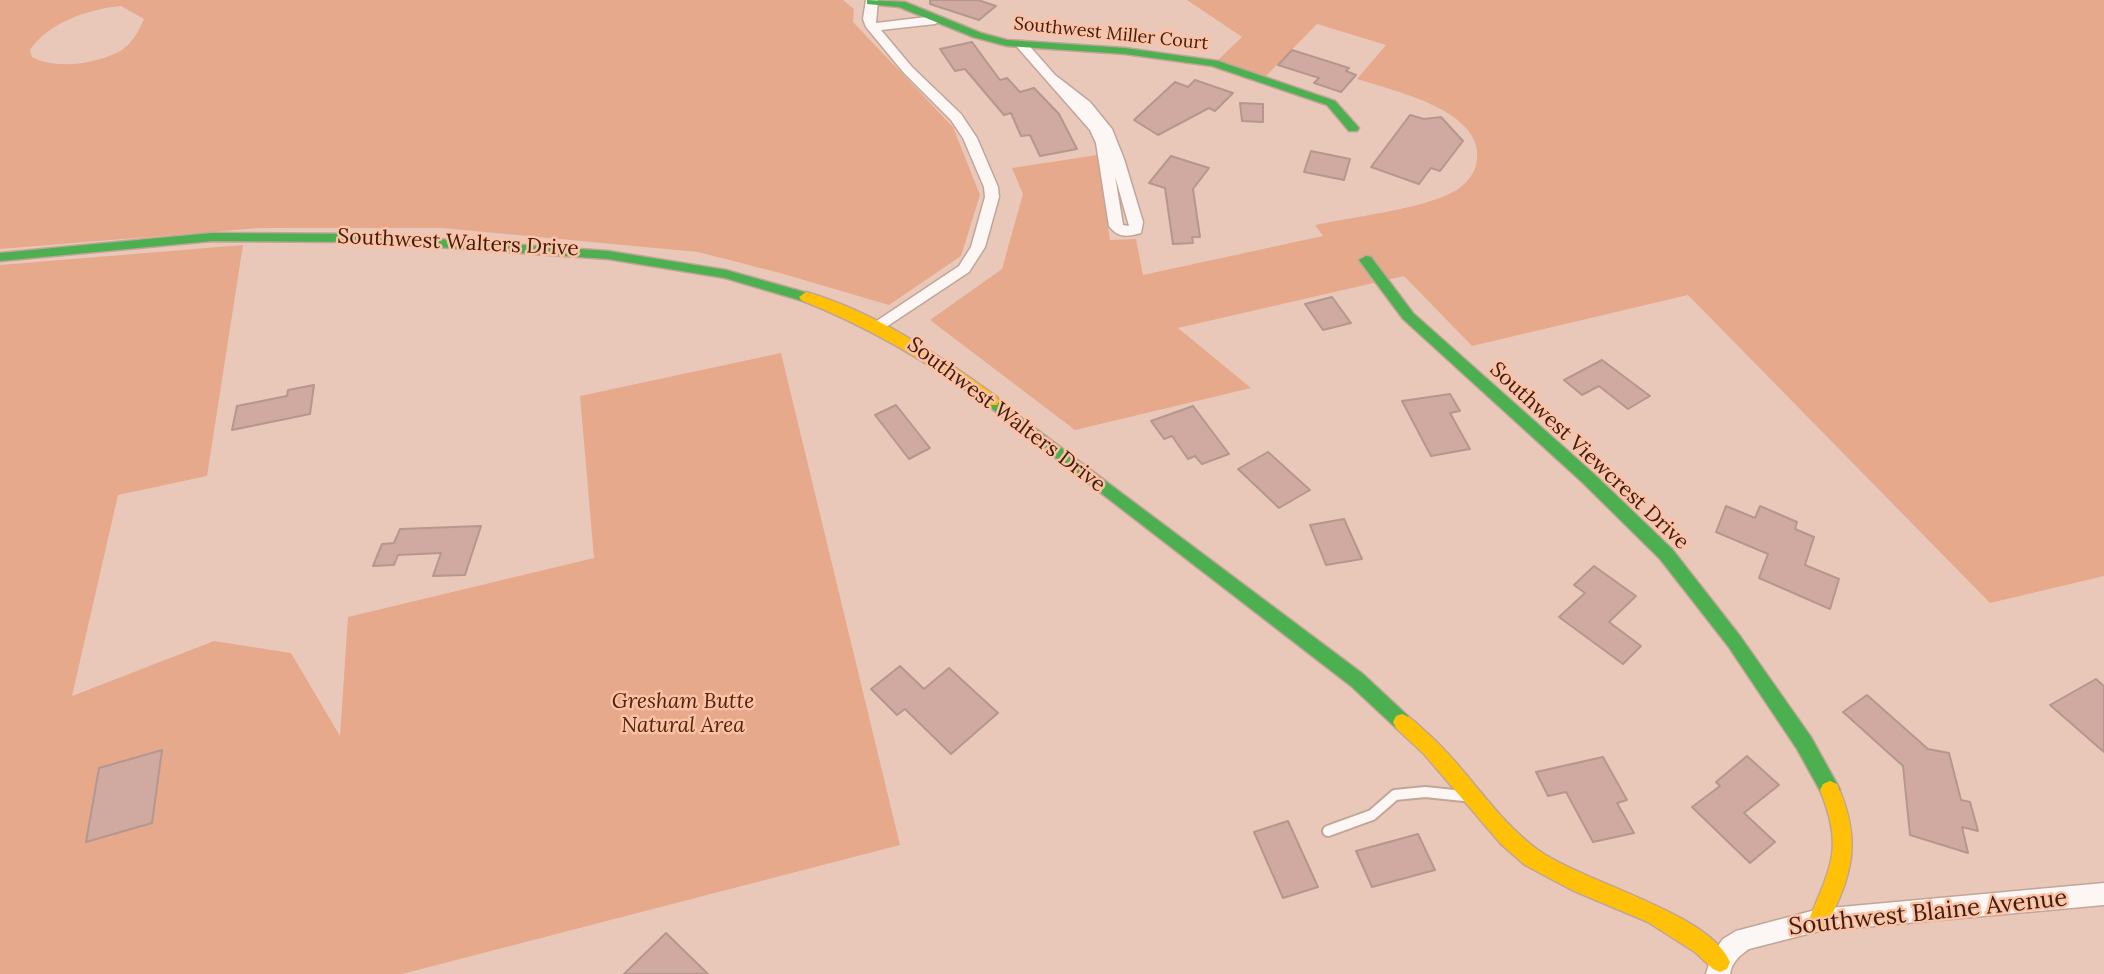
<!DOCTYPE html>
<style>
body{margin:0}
canvas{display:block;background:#e9c8b9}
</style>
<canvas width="2104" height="974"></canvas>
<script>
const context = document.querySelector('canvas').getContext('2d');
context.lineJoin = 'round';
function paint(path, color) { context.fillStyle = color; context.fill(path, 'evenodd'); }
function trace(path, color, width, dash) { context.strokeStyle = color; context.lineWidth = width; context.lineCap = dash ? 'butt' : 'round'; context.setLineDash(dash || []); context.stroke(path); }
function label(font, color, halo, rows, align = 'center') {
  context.font = font + ' Lora,serif'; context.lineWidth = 5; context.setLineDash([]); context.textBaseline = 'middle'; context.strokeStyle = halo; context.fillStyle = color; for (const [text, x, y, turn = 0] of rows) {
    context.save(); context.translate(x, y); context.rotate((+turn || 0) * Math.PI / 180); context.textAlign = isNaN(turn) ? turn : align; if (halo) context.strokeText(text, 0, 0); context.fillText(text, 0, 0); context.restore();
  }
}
const green = new Path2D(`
 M 0,0 L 843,0 L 854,9 L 853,22 L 953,127 L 980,195 L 961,256 L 889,305 L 780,273 L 698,252 L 442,228 L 260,228 L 0,249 ZM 121,6 L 144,19 C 139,31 133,42 122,50 C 98,64 56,70 32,57 L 30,50 C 49,22 89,9 121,6 Z
 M 1187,0 L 2104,0 L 2104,576 L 1990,603 L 1688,295 L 1472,346 L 1404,276 L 1178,328 L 1251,388 L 1075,430 L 930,320 L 1002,269 L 1023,194 L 1012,168 L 1097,155 L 1110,240 L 1136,239 L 1143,275 L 1323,236 L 1315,225 C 1353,217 1413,210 1447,195 C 1461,189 1475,177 1477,160 C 1484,110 1391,90 1357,79 L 1386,45 L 1317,24 L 1266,76 L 1218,60 L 1242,37 Z
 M 243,245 L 207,476 L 118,495 L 72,696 L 214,641 L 291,653 L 340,736 L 348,617 L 594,558 L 580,396 L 781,353 L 900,845 L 402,974 L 0,974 L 0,265 Z`);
const building = new Path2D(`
 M 930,0 L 978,0 L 996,6 L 979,20 L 930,4 Z
 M 972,42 L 1000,80 L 1007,78 L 1020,92 L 1034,88 L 1059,114 L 1077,149 L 1040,156 L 1030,135 L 1021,136 L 1011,113 L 1004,115 L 965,69 L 955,71 L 940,49 Z
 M 1292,50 L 1349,68 L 1346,71 L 1356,75 L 1341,92 L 1314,83 L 1319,78 L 1278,65 Z
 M 1195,80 L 1233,93 L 1215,111 L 1209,108 L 1158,135 L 1134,120 L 1175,82 L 1188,87 Z
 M 1240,103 L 1263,104 L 1263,122 L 1242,121 Z
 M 1410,115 L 1424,119 L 1441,117 L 1463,141 L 1440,171 L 1431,168 L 1419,184 L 1371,167 Z
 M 1311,151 L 1350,159 L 1344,180 L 1304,172 Z
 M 1171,156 L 1209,168 L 1193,189 L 1200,237 L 1192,237 L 1193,243 L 1173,244 L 1165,188 L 1149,183 Z
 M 1332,297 L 1351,323 L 1323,330 L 1305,304 Z
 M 1602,360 L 1650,396 L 1628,409 L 1599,386 L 1582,395 L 1564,380 Z
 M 314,385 L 310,414 L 232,430 L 237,406 L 287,396 L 288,390 Z
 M 1450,394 L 1460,411 L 1450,413 L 1470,449 L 1431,456 L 1402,401 Z
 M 896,405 L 930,448 L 909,459 L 875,415 Z
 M 1193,406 L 1229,454 L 1202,464 L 1195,456 L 1188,459 L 1172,436 L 1164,439 L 1151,421 Z
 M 1268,452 L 1310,490 L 1279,508 L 1238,469 Z
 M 1726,506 L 1755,518 L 1760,506 L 1797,522 L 1795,529 L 1814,537 L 1805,565 L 1839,579 L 1830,609 L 1759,578 L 1768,554 L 1716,532 Z
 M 1344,519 L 1362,559 L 1326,565 L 1310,525 Z
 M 481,526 L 465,575 L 433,576 L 441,553 L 398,555 L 394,565 L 373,566 L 382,544 L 394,543 L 400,529 Z
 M 1594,566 L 1636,596 L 1609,622 L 1641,646 L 1623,664 L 1559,617 L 1585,593 L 1574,585 Z
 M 900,666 L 924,689 L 949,668 L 998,713 L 951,754 L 905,709 L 897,715 L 871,689 Z
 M 2096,679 L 2104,686 L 2104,752 L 2050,705 Z
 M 1867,695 L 1928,749 L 1949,753 L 1961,800 L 1970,802 L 1978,831 L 1962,827 L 1968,853 L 1910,835 L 1903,766 L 1843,712 Z
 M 162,750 L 152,823 L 86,842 L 99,768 Z
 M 1747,756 L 1779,785 L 1744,813 L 1775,842 L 1750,863 L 1692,807 L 1720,786 L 1716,782 Z
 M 1603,757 L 1627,800 L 1617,803 L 1634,833 L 1593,842 L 1566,792 L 1548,796 L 1536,772 Z
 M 1288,821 L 1318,887 L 1283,898 L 1254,832 Z
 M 1418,834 L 1435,870 L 1372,887 L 1356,851 Z
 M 666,933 L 708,974 L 624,974 Z`);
const lane = new Path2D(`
 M 1328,831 L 1372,815 L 1395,795 L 1425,792 L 1464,796`);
const street = new Path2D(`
 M 866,0 L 878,0 L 876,23 L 935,16 L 941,20 L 935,24 L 881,30 L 912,67 L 961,114 L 977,138 L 998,187 L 999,197 L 985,247 L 969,272 L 880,331 L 875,330 L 872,326 L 875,322 L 959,266 L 971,247 L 985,197 L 984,187 L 963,138 L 951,120 L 904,73 L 866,27 L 863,19 Z
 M 1022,41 L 1026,42 L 1055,75 L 1090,102 L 1112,129 L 1124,159 L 1143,222 L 1141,233 C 1127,237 1118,238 1109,226 L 1096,143 L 1090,130 L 1018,48 L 1016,45 ZM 1115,176 L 1129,226 L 1123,225 Z
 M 2104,883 L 2104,905 L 1819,931 L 1749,949 C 1739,956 1732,962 1730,974 L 1706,974 L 1712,954 L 1723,939 L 1736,931 L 1819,909 Z`);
const fast = new Path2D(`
 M 867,0 L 905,2 L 981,33 L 1007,40 L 1125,48 L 1218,61 L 1335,101 L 1359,128 L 1357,131 L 1349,131 L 1327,105 L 1212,66 L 1125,54 L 1007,46 L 973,37 L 899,7 L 867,4 Z
 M 212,233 L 364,234 L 608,251 L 726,270 L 811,294 L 813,297 L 806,302 L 725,278 L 608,259 L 364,242 L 212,241 L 0,261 L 0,253 Z
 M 1366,256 L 1371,257 L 1413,313 L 1594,474 L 1672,549 L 1740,636 L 1811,737 L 1837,784 L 1840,790 L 1837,796 L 1830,799 L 1823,796 L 1797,749 L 1728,646 L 1660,559 L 1582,482 L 1403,319 L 1359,260 Z
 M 992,396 L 1363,674 L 1408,716 L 1411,722 L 1408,728 L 1402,730 L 1396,728 L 1351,686 L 987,405 L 985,401 L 987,397 Z`);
const slow = new Path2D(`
 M 806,292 C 875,312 939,355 997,397 L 999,401 L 997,405 L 987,405 C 929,362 869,327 801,300 L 799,297 Z
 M 1402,714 C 1412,717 1419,726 1427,733 C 1467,768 1494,818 1538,850 C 1582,882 1710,913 1730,962 L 1727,969 L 1720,972 L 1713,969 L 1695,952 L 1648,922 L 1572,890 L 1525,865 L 1501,844 L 1424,754 L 1396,728 L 1393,722 L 1396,716 Z
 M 1830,781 L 1837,784 C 1862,841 1853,873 1826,927 L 1819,930 L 1812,927 L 1809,920 C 1831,866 1844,848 1820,790 L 1823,784 Z`);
const farStreetnames = [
 ["Southwest Miller Court",1111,34,6]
];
const streetNames = [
 ["Southwest Walters Drive",458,243,3],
 ["Southwest Walters Drive",1006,415,37],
 ["Southwest Viewcrest Drive",1589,456,43]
];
const parkNames = [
 ["Gresham Butte",683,702],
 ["Natural Area",683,726]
];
const nearStreetnames = [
 ["Southwest Blaine Avenue",1928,913,-6]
];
paint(green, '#e7a98c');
paint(building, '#d0a9a1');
trace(building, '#b4978f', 2);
trace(lane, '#c1a598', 14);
trace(street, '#c1a598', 3);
trace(fast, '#c1a598', 3);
trace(slow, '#c1a598', 3);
trace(lane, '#fcf7f4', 10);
paint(street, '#fcf7f4');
paint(fast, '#4caf50');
paint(slow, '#ffc107');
label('18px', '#3a1e10', '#fdc1a5', farStreetnames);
label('21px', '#3a1e10', '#fdc1a5', streetNames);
label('italic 21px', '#4f240e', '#fdc1a5', parkNames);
label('24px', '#3a1e10', '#fdc1a5', nearStreetnames);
</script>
